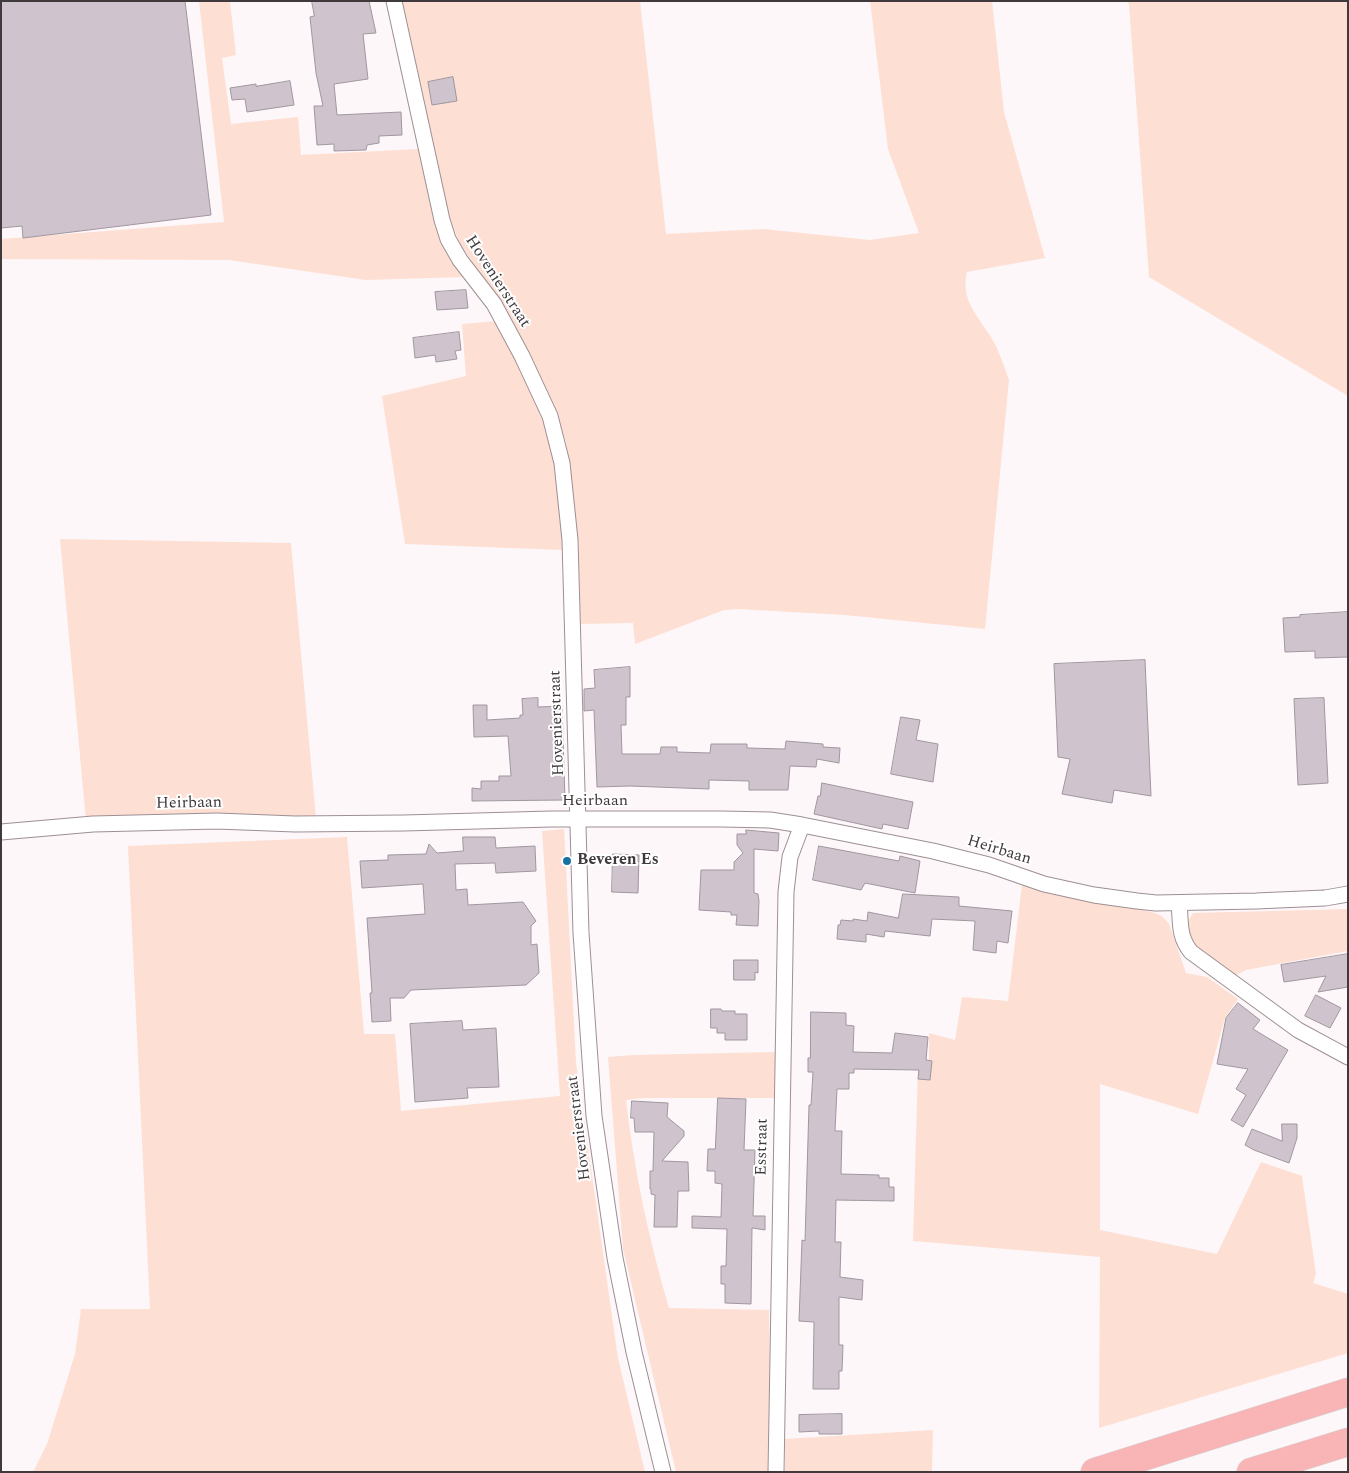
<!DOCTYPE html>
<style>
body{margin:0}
#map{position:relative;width:1349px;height:1473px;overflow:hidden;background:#fdf7f9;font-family:Spectral,serif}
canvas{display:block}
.frame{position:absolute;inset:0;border:2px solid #403a3c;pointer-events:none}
</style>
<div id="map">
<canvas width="1349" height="1473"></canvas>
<div class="frame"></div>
</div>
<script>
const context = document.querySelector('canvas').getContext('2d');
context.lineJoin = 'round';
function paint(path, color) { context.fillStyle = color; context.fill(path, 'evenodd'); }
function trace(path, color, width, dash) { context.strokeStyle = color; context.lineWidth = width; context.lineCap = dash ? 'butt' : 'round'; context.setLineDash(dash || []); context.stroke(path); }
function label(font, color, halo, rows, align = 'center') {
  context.font = font + ' Spectral,serif'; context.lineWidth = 4; context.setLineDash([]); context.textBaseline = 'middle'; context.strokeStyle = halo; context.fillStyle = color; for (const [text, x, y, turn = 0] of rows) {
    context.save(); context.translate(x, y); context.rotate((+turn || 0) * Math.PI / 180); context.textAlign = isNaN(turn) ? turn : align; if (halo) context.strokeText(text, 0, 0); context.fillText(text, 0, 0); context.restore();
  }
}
const green = new Path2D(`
 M 199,1 L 230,1 L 236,55 L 222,58 L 231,124 L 298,117 L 301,155 L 418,149 L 437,225 L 464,277 L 366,280 L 229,260 L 1,259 L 1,239 L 224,222 Z
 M 401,1 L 640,1 L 666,234 L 763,229 L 870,240 L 919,233 L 888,149 L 870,1 L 992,1 L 1004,112 L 1045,258 L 967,272 C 959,304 984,321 996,346 C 1001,357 1005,369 1009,380 L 985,629 L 845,615 L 738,609 L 724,610 L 635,644 L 633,623 L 580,624 L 572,487 L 566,442 L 548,395 L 506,309 L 461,246 L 449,218 Z
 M 1127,1 L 1348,1 L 1348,396 L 1149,277 L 1129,4 Z
 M 497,321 C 512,353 530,385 543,418 C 558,458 559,508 563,550 L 405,544 L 382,396 L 466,376 L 462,324 Z
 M 60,539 L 291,543 L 316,818 L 86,821 Z
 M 564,829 L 576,1063 L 618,1358 L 645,1472 L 33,1472 L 47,1444 L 75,1354 L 81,1309 L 150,1309 L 128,846 L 347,837 L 364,1034 L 395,1034 L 401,1111 L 560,1096 L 542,831 Z
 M 1022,885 L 1152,912 L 1162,916 L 1169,924 L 1186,973 L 1207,977 L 1238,999 L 1225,1018 L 1198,1114 L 1100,1084 L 1100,1230 L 1217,1254 L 1261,1162 L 1302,1176 L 1316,1274 L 1313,1283 L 1348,1294 L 1348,1353 L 1099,1428 L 1100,1257 L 913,1241 L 918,1066 L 929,1065 L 929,1033 L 955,1040 L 962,997 L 1008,1001 Z
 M 1348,909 L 1348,951 L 1246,970 L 1233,977 L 1197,950 L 1188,931 L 1187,923 L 1193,913 Z
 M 777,1052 L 776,1098 L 644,1098 L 626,1100 C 634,1170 649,1240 669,1308 L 769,1310 L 771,1472 L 676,1472 L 623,1249 L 608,1057 L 633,1055 Z
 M 933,1430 L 932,1472 L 785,1472 L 785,1439 Z`);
const building = new Path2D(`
 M 1,1 L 185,1 L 211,215 L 23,238 L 22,226 L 1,228 Z
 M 312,1 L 369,1 L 376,33 L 363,34 L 368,79 L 334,84 L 337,115 L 401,112 L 402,135 L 379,136 L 379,143 L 367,145 L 366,150 L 334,151 L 334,144 L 317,145 L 314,106 L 323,106 L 316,73 L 310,17 L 314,16 Z
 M 453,77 L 457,101 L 432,105 L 428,82 Z
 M 290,81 L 294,105 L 247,112 L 245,99 L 232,100 L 230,88 L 256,84 L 256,86 Z
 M 466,290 L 468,308 L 437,310 L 435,292 Z
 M 459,332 L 461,350 L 455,351 L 457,359 L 436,362 L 435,355 L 415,358 L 413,338 Z
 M 1348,612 L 1348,657 L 1315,658 L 1315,651 L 1285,652 L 1283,618 L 1300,617 L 1300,615 Z
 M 1145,660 L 1151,796 L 1114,790 L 1112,803 L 1062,794 L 1070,759 L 1058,757 L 1054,664 Z
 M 630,667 L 630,697 L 626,697 L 626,725 L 621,725 L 622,754 L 660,754 L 661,747 L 677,747 L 677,752 L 710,753 L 711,744 L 747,744 L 747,748 L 785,749 L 786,741 L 823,744 L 823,747 L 840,748 L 839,763 L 817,759 L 816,767 L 790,766 L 788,790 L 749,790 L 749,781 L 709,780 L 709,789 L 630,786 L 597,787 L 594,710 L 584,711 L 584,689 L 595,688 L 594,670 Z
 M 538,698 L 538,707 L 562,706 L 565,800 L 472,801 L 472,788 L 481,789 L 481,781 L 499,781 L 499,776 L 511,776 L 508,736 L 474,737 L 473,705 L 487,705 L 487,720 L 520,718 L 520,715 L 523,715 L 522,699 Z
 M 1324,698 L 1328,783 L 1298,785 L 1294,699 Z
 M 901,717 L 920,720 L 916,740 L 938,744 L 933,782 L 891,774 Z
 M 822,783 L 913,802 L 908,829 L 883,824 L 882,829 L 814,814 L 818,796 L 820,796 Z
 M 746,830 L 779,833 L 778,851 L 754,849 L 754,893 L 758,894 L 759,901 L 758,926 L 736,925 L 737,915 L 731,915 L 731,912 L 699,910 L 701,870 L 734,870 L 734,862 L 743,853 L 737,845 L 737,834 L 746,834 Z
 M 463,837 L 495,837 L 496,848 L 535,846 L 536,871 L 496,873 L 495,863 L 455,864 L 456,890 L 467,889 L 468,905 L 523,902 L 536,921 L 531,926 L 531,945 L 537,944 L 539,973 L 526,985 L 411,990 L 404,998 L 390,998 L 391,1021 L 372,1022 L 370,993 L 372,993 L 367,918 L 425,914 L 423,884 L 362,888 L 360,861 L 388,860 L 388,855 L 426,854 L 429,844 L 437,853 L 463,851 Z
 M 819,846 L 899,861 L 900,856 L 920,861 L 915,893 L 865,883 L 861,890 L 813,880 Z
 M 613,854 L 639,855 L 638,893 L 612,892 Z
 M 903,894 L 959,897 L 959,906 L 1012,911 L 1008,943 L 997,941 L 996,953 L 973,950 L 975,921 L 932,919 L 930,936 L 885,931 L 884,937 L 866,934 L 866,942 L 837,939 L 838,925 L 840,925 L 841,920 L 853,921 L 853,919 L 867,921 L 868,912 L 898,918 Z
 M 1348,954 L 1348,987 L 1318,992 L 1326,976 L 1284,982 L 1281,965 Z
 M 734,960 L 758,960 L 758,973 L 755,972 L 755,980 L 734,980 Z
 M 1316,995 L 1341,1008 L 1330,1028 L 1305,1016 Z
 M 1238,1003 L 1260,1020 L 1253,1029 L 1288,1050 L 1243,1127 L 1231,1120 L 1246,1095 L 1236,1089 L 1248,1069 L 1217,1064 L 1226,1018 Z
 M 711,1009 L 721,1009 L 722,1011 L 735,1011 L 735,1014 L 747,1014 L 747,1040 L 725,1040 L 725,1033 L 717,1033 L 717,1028 L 711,1028 Z
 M 811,1012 L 846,1013 L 846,1025 L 854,1026 L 853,1052 L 892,1053 L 895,1033 L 928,1037 L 926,1060 L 932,1061 L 930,1080 L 918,1079 L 919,1070 L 854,1069 L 854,1073 L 849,1073 L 849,1089 L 837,1089 L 835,1131 L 842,1131 L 841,1174 L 879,1175 L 879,1178 L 889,1178 L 889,1187 L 894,1187 L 894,1201 L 836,1200 L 835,1242 L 841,1242 L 840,1277 L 863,1280 L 862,1300 L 839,1297 L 839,1345 L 843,1345 L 842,1371 L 839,1371 L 839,1389 L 813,1389 L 814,1322 L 799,1321 L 802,1240 L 805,1241 L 809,1105 L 811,1105 L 813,1072 L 808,1072 L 808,1058 L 810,1058 Z
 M 462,1021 L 463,1030 L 496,1028 L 499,1087 L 467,1088 L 468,1098 L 415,1102 L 410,1024 Z
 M 718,1098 L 746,1099 L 744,1150 L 755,1150 L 753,1216 L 765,1216 L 765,1230 L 752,1228 L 751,1304 L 725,1303 L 725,1284 L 721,1284 L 721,1266 L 726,1266 L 727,1229 L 692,1228 L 692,1216 L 721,1217 L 722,1184 L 715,1183 L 715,1171 L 707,1171 L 708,1149 L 715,1149 Z
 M 632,1101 L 668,1103 L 667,1117 L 684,1131 L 684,1136 L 662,1161 L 688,1162 L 689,1191 L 678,1191 L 677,1227 L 654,1227 L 655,1195 L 651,1194 L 651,1189 L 650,1189 L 650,1171 L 653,1171 L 654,1132 L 635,1132 L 634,1118 L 631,1118 Z
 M 1282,1124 L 1297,1124 L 1297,1138 L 1289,1163 L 1254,1150 L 1245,1145 L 1252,1129 L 1282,1141 Z
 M 842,1414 L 842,1434 L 819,1434 L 819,1431 L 799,1432 L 799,1415 Z`);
const minor = new Path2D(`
 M 394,1 L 442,220 L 448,239 L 460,260 L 494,304 L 522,356 L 550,416 L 562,463 L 570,540 L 581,933 L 594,1116 L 615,1258 L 634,1352 L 663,1472
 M 1,832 L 93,824 L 217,821 L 295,824 L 404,823 L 551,819 L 722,819 L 770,820 L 802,825 L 933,851 L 989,865 L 1044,884 L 1094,895 L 1137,901 L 1156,903 L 1256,901 L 1325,898 L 1348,894
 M 1179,903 C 1181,922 1178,936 1191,952 L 1298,1030 L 1348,1057
 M 776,1472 L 786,892 L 790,857 L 802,825`);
const motorway = new Path2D(`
 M 1095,1472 L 1348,1392
 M 1251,1472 L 1348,1442`);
const markers = [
 [567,861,5,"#1672a1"]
];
const streetNames = [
 ["Hovenierstraat",497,282,57],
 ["Hovenierstraat",558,723,-92],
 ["Heirbaan",595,802],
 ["Heirbaan",189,804,-1],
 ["Heirbaan",999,851,17],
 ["Hovenierstraat",580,1128,-97],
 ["Esstraat",763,1147,-89]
];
const poiNames = [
 ["Beveren Es",577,861]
];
paint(green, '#fedfd3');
paint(building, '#cfc4cd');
trace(building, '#a1969f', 1);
trace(minor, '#9d8f94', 17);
trace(motorway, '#d5d4d4', 29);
trace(minor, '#fff', 15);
trace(motorway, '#f9b4b5', 28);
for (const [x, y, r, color] of markers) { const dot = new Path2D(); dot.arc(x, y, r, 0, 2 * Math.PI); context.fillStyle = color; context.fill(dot); trace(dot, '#fff', 2); }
label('16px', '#403a3c', '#fff', streetNames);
label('bold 16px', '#403a3c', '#fff', poiNames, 'left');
</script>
